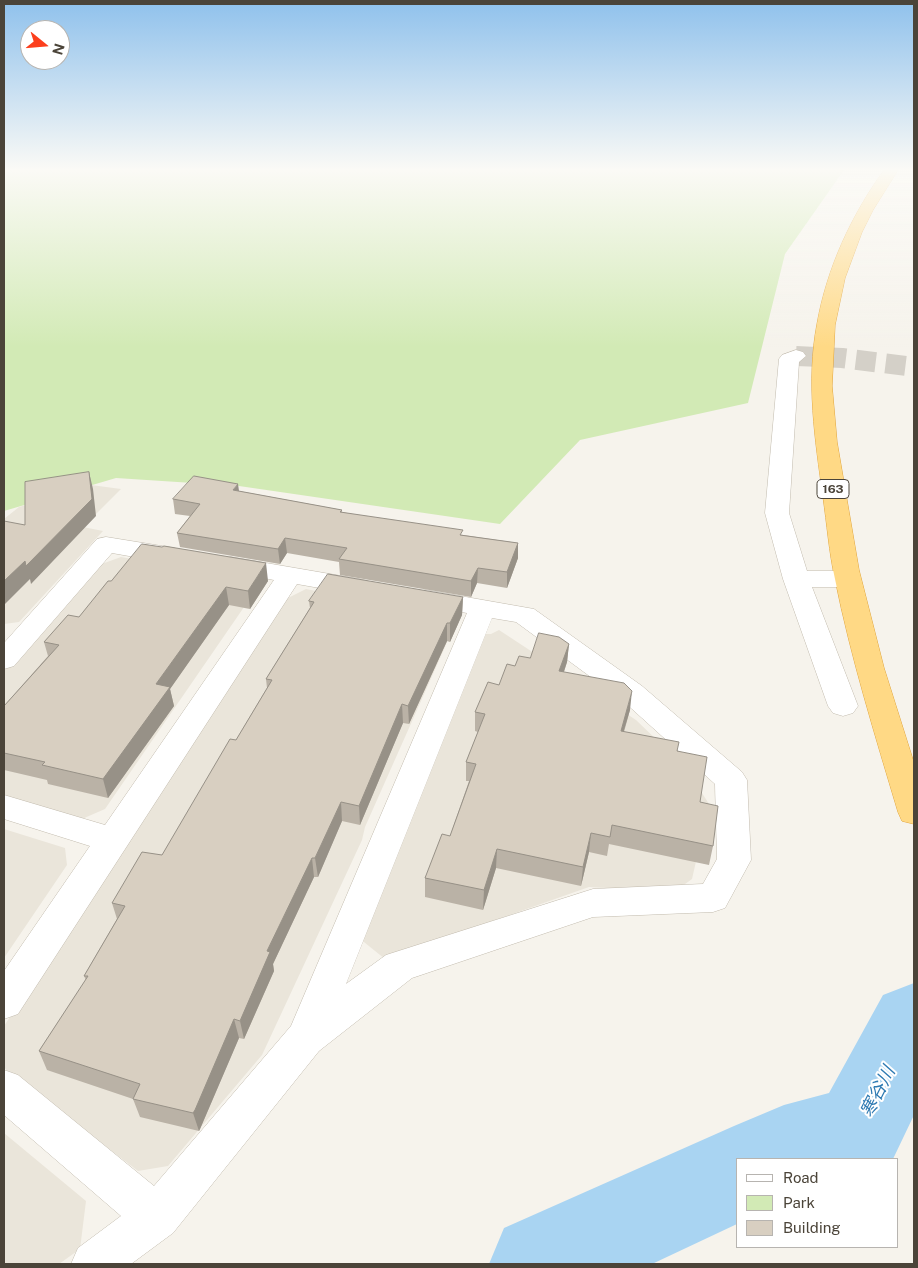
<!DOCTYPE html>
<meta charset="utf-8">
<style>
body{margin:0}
#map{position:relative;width:918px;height:1268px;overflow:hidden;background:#f6f3ec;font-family:"Public Sans",sans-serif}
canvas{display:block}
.frame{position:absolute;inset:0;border:5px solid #4b4439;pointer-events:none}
.legend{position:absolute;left:736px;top:1158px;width:162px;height:90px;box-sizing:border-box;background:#fff;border:1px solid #b7b4b0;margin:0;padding:6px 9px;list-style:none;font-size:15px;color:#4b4439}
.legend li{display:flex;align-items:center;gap:10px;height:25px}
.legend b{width:25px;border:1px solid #b7b4b0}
.north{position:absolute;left:20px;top:20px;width:50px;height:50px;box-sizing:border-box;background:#fff;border:1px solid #b7b4b0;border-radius:50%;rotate:107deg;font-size:14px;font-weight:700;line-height:20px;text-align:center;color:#4b4439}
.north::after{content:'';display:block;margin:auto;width:18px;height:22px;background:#fc3f1d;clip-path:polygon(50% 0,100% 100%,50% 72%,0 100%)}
</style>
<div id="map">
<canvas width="918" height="1268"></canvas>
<div class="frame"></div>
<ul class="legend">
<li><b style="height:6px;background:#fff"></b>Road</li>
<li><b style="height:14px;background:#d2eab5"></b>Park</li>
<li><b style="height:14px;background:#d8cfc1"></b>Building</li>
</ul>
<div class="north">N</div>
</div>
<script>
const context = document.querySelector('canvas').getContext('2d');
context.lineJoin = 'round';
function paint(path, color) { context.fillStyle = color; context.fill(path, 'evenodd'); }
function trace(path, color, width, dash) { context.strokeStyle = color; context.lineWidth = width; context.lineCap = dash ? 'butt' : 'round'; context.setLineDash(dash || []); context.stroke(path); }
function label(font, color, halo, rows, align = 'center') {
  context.font = font + ' "Public Sans","Noto Sans JP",sans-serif'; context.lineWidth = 4; context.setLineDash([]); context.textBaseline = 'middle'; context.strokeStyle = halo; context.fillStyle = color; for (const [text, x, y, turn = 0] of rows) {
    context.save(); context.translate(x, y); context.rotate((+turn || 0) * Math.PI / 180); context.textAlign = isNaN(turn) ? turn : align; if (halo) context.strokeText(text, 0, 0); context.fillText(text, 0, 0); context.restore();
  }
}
const residential = new Path2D(`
 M 91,485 L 121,489 L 83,527 L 103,531 L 19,622 L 4,624 L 4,519 L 19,507 Z
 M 121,557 L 245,579 L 253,594 L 105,809 L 75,822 L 4,798 L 4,669 L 99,565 Z
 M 306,589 L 443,616 L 453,629 L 365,827 L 362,840 L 262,1055 L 168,1166 L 138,1171 L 8,1072 L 4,1067 L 4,1026 L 286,599 Z
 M 499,630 L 636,720 L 686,768 L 709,804 L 692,879 L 674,892 L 589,887 L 385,959 L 354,934 L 479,634 L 491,634 Z
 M 4,829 L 65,848 L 67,865 L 4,958 Z
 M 4,1133 L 86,1201 L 80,1249 L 59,1264 L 4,1264 Z`);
const green = new Path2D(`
 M 4,170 L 844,170 L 785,254 L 748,403 L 580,440 L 500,524 L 239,486 L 116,478 L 4,511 Z`);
const river = new Path2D(`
 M 914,983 L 914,1115 L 893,1159 L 737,1159 L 737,1224 L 652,1264 L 489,1264 L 504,1228 L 734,1126 L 784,1105 L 829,1093 L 883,995 Z`);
const minorTunnel = new Path2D(`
 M 796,356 L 842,358 L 914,367`);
const minor = new Path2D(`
 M 796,350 L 803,352 L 806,356 L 799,362 L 789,513 L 807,571 L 848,571 L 857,574 L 861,579 L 857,584 L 848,587 L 812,587 L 858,706 L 853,713 L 843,716 L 833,713 L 828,706 L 783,579 L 765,513 L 779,359 L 782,355 Z
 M 106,537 L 174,548 L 183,551 L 187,556 L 183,561 L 174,564 L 112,553 L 14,666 L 4,669 L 4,643 L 97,539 Z
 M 231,557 L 359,579 L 368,581 L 372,587 L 368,593 L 359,595 L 297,584 L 18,1014 L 4,1019 L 4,971 L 90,846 L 4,819 L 4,795 L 105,825 L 274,580 L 222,570 L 218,565 L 222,560 Z
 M 426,590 L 534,609 L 642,686 L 742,772 L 747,780 L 751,860 L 725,908 L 713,912 L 593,917 L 412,978 L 319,1051 L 173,1233 L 131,1264 L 71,1264 L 78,1248 L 121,1216 L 4,1115 L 4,1070 L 18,1075 L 154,1186 L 291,1026 L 467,613 L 417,604 L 413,598 L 417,592 ZM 492,618 L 516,622 L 622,700 L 715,784 L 717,859 L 703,884 L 593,889 L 386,955 L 346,984 Z`);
const trunk = new Path2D(`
 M 884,170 L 898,170 L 873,210 L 862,232 L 845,278 L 835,325 L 832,386 L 837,442 L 859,570 L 884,668 L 914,763 L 914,824 L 902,821 L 898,812 C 875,735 851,658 835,579 C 829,552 827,524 823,497 C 815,439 806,382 817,324 C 827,268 851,216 884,170 Z`);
const wall = new Path2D(`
 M 239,491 L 342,510 L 342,512 L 463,535 L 518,543 L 518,558 L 507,588 L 477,583 L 471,597 L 340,575 L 339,562 L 287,553 L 280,564 L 180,547 L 177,533 L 190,516 L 175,514 L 173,499 Z
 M 111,581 L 268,581 L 250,609 L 229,605 L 170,689 L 174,706 L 108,798 L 48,784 L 47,780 L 4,770 L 4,706 L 48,656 L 44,642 L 79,617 Z
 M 463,597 L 462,615 L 450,642 L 447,641 L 409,724 L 403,723 L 360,825 L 342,821 L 318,877 L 314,877 L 273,964 L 274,971 L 244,1039 L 239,1038 L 200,1129 L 199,1131 L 140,1117 L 133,1099 L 47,1070 L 39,1051 L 86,980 L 84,976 L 117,919 L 112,903 L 162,855 L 236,740 L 267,688 L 266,679 L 310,608 L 309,601 Z
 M 569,644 L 567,662 L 564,672 L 630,710 L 624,732 L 678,751 L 700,802 L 713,846 L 709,865 L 609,844 L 607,856 L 589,852 L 581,886 L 496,868 L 483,910 L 425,897 L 425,878 L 450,836 L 469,781 L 466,781 L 466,762 L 478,732 L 475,731 L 475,712 L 515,666 L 530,658 Z`);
const shadedWall = new Path2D(`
 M 89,472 L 93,489 L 96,516 L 31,584 L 30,579 L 4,605 L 4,581 Z
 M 238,484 L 240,498 L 233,490 Z
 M 285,538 L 287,553 L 280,564 L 278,549 Z
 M 518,543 L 518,558 L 507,588 L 507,572 Z
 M 266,563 L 268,581 L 250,609 L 248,591 Z
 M 478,568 L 477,583 L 471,597 L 471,581 Z
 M 226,587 L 229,605 L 170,689 L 174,706 L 108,798 L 103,779 L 156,684 Z
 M 463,597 L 462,615 L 450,642 L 450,623 Z
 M 447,623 L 447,641 L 409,724 L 408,706 Z
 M 569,644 L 567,662 L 558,689 L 559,671 Z
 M 632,691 L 630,710 L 618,750 L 621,731 Z
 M 402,704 L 403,723 L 360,825 L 359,806 Z
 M 341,802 L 342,821 L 318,877 L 315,858 Z
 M 591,833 L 589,852 L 581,886 L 583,867 Z
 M 497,849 L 496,868 L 483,910 L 484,890 Z
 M 312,858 L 314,877 L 273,964 L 274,971 L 244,1039 L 240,1021 L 267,951 Z
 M 234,1019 L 239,1038 L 200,1129 L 199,1131 L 193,1113 Z`);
const building = new Path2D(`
 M 89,472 L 92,499 L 26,566 L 25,561 L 4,581 L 4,521 L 25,525 L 25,482 Z
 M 194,476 L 238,484 L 233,490 L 342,510 L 340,512 L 463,530 L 460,535 L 518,543 L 507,572 L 478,568 L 471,581 L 339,559 L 347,548 L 285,538 L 278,549 L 177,533 L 200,504 L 173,499 Z
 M 142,544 L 162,547 L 164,546 L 266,563 L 248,591 L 226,587 L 156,684 L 170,687 L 103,779 L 42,765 L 45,762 L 4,753 L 4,706 L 59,645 L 44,642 L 68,615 L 79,617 L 108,581 L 111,581 Z
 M 328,574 L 463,597 L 450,623 L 447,623 L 408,706 L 402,704 L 359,806 L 341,802 L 315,858 L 312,858 L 267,951 L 270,952 L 240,1021 L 234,1019 L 195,1110 L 193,1113 L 133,1099 L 140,1084 L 39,1051 L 88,976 L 84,976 L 125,906 L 112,903 L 142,852 L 162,855 L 230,739 L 236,740 L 272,680 L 266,679 L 314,602 L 309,601 Z
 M 539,633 L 559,637 L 569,644 L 559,671 L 624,683 L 632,691 L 621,731 L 679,742 L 677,751 L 707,757 L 700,802 L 718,806 L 713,846 L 612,825 L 610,837 L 591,833 L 583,867 L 497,849 L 484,890 L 425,878 L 442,834 L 450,836 L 476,764 L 466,762 L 485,714 L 475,712 L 488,682 L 499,685 L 507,664 L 515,666 L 519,656 L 530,658 Z`);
const shields = [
 [833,489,32]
];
const shieldNames = [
 ["163",833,489]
];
const nearWaternames = [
 ["寒谷川",878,1092,-63]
];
paint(residential, '#eae5da');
paint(green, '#d2eab5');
paint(river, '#a9d4f2');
trace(minorTunnel, '#d4d0c8', 20, [20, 10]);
trace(minor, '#c2bbae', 1);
trace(trunk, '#e0a43c', 1);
paint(minor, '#fff');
paint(trunk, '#ffd985');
paint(wall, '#bab2a6');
paint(shadedWall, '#979187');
paint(building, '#d8cfc1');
trace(building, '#979187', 1);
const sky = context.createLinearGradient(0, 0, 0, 347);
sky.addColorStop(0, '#8fc1ec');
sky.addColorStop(0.49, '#fbfaf6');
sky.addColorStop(1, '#fbfaf600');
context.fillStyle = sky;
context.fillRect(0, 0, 918, 347);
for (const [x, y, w] of shields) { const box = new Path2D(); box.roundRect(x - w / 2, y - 9.5, w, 19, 4); context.fillStyle = '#fff'; context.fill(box); trace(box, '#4b4439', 1); }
label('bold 12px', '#4b4439', null, shieldNames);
label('italic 18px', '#2e7ab2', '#fff', nearWaternames);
</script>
